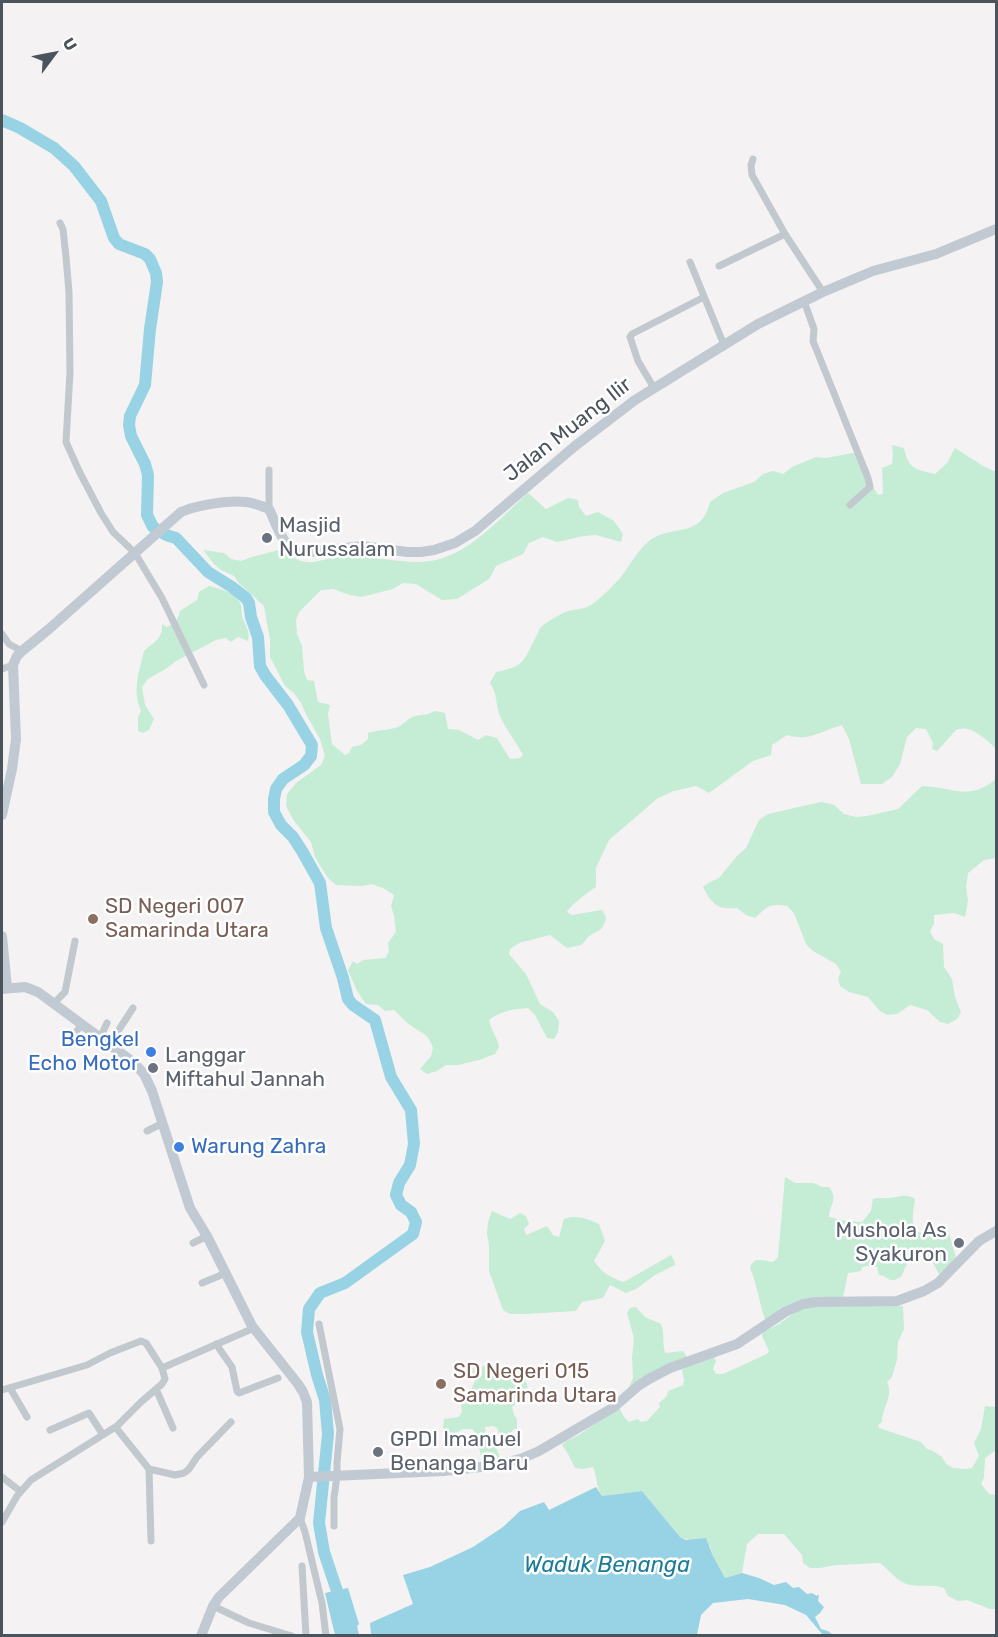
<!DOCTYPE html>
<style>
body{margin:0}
#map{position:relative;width:998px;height:1637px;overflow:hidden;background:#f4f2f2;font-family:Rubik,sans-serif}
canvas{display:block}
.frame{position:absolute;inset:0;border:3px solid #4b545d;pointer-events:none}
.north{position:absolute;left:24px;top:24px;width:60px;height:60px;-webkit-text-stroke:4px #fff;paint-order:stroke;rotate:58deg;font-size:16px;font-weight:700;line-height:24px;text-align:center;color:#4b545d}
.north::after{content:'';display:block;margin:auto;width:21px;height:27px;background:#4b545d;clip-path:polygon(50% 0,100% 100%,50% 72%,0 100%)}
</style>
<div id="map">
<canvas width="998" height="1637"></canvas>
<div class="frame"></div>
<div class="north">U</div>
</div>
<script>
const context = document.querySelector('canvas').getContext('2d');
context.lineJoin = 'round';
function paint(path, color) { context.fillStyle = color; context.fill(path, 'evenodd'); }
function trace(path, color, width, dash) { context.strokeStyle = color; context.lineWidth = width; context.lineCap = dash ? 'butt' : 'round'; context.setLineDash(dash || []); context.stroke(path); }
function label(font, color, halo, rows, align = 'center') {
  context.font = font + ' Rubik,sans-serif'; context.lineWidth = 5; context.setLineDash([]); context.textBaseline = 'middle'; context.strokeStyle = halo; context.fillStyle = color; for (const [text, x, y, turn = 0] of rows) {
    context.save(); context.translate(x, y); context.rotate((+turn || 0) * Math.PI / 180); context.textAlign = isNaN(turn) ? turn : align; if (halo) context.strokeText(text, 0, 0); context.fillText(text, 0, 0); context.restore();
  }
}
const green = new Path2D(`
 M 892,445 L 904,448 C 908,468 915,470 935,474 L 947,463 L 955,448 L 983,466 L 996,472 L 996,749 C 991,743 974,729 967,729 C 965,728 958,729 956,730 L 937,751 L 932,749 L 933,743 L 926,729 L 916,728 L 907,737 L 900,764 L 892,777 L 882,784 L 861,784 L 849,739 L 842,725 C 821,731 809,742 787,735 L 772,745 L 771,755 L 753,761 L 709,793 L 696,786 L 674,791 L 658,798 L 609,840 L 596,868 L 596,887 C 588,892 571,905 567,912 L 572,915 L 602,910 L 606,917 C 603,933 598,929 588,937 C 586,939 584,943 581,945 L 567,948 L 550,935 L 519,943 L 510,949 L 509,954 L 526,974 L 540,1004 L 553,1012 L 559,1021 L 558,1032 L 554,1039 L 547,1038 L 535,1015 L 528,1008 C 514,1009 500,1011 489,1020 C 491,1030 497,1037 499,1047 L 495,1054 L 479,1060 L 458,1065 L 446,1065 L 437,1071 L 427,1074 L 420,1069 L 431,1056 L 433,1048 C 428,1034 425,1035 413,1027 C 406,1023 400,1015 394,1010 L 385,1011 L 378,1005 L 366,1004 L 357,991 L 348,970 L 353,961 L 357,964 L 363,960 L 386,958 L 389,951 L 388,943 L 396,932 L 394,916 L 391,906 L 394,895 L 383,888 L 372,884 L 362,886 L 336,885 L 329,879 L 324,872 L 315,857 L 311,842 L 294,821 L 286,806 L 287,794 L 296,783 L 321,765 L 325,756 L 320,739 L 307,716 L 301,703 L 294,693 L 285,686 L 270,657 L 270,640 L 264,606 L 239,583 L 234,576 L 221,570 L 214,564 L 203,550 L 224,553 L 231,559 L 241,561 L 252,557 L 283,549 C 308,573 319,557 347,556 C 375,555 403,565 431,561 C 469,555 501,517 528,493 L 546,509 L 568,498 L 578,500 L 579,507 L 586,516 L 598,512 L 614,521 L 623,534 L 621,542 L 596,535 L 584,536 L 557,542 L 543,537 L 529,543 L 523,554 L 496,566 L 489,579 L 457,599 L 442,600 L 416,584 L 403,583 L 393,589 L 361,597 L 350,595 L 333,589 L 321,590 L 299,612 L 296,620 L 297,634 L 302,646 L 304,671 L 307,680 L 314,681 L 318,702 L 330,705 L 328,714 L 332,744 L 345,755 L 349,753 L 352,747 L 361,745 L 368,739 L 368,733 C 377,730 391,730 398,727 C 404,724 408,718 415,716 C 424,714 426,716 435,711 L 445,713 L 448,729 L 459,730 L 478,740 L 486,735 L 497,738 L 510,759 L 520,758 L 523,755 C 516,741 506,730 500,716 C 495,703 498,695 490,683 L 496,672 C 525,666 522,663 535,639 C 537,635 539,630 541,627 C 545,623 563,612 569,611 C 579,608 585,610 594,603 C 604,595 613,586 621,577 C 630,565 637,551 649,541 C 673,523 701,540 710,502 L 723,493 L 754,482 L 763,474 L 773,471 L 783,474 L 792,467 L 816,457 L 826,458 L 858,452 L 869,481 L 878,495 L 883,494 L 882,468 L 892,464 L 893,454 Z
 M 209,586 C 220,589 236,592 241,605 C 242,609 241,614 243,619 C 246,627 250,631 248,641 L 238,637 L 231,642 L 226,638 L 216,640 L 176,661 L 167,668 L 148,679 L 142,687 L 145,705 L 154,719 L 149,730 L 143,733 L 138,731 L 138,717 L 141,711 C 132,690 139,672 144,651 C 153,642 163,640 162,624 L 167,627 C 175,623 178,620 180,611 L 197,600 L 199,592 Z
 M 996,779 L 996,858 L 984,860 L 968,873 L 966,887 L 968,901 L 965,917 L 954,913 L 934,915 L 934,924 L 930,931 L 934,939 L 943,944 L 944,967 L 952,979 L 955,997 L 961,1012 L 957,1019 L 948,1024 L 940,1022 L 927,1010 L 910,1005 L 897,1014 L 887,1015 L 880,1011 L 868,997 L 849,992 L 840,986 L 838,978 L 841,972 L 836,964 L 813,951 L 806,944 L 794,913 L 787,906 C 770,903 767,906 755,918 L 746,915 L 737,908 C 717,910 712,904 703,887 L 710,882 L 719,878 L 737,856 L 746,848 L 759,820 L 768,814 L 821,802 L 834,805 L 844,814 L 856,817 L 867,816 L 898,809 L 922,786 C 954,787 968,802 996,779 Z
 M 785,1177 L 795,1183 L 814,1183 L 822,1187 L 829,1187 C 839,1200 829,1205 829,1217 L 846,1221 L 862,1222 L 871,1211 L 873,1199 C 879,1197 883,1199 889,1198 C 899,1197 906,1193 915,1199 C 914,1208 907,1234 925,1233 C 929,1233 934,1229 938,1227 L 942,1231 L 948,1230 L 956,1258 L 940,1276 L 930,1257 L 926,1254 C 912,1253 906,1263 902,1276 L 895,1280 L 890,1280 L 884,1276 L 879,1275 L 877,1267 L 866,1266 L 862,1267 L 861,1271 L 848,1273 L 843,1298 L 835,1299 L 769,1320 L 765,1319 C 759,1302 757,1284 750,1268 C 754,1256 763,1261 773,1262 L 778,1257 Z
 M 492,1211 L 510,1219 L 520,1213 L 526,1216 L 529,1224 L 524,1229 L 526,1235 L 547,1226 L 553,1235 L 559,1237 L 564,1219 C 576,1214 588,1219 599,1224 L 605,1241 L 594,1261 C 601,1272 611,1278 624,1282 L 671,1255 L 674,1260 L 675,1265 L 655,1275 L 636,1289 L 626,1293 L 610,1285 L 603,1298 L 582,1302 L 576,1311 L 524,1314 L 510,1314 L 503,1310 L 489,1271 L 489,1245 L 487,1234 L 488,1222 Z
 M 805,1305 L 903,1306 L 904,1329 L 898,1342 L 897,1360 L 892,1377 L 887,1382 C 894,1395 882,1408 882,1422 L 878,1425 L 879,1428 L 921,1442 L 927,1449 L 933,1451 L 942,1457 L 946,1464 L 953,1468 L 966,1469 L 972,1468 L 979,1456 L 974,1443 L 981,1429 L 985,1406 L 996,1407 L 996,1450 L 985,1458 L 984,1477 L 981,1484 L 989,1494 L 996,1495 L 996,1609 L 990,1609 L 967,1600 L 958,1601 L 948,1596 L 944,1588 C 931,1583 915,1589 902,1582 C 894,1577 887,1568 880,1563 L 836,1565 L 820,1568 L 810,1568 L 803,1563 L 802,1555 L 784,1534 L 758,1534 L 747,1544 L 742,1573 L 725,1578 L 713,1556 L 710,1546 L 680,1537 L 642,1491 L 602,1496 C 595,1485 598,1478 593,1467 L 583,1469 L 575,1468 L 567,1452 L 562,1445 L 566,1441 L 579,1435 L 619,1407 L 624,1417 L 629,1422 L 638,1419 L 641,1422 L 647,1421 L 660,1407 L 659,1403 L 667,1396 L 668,1391 L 683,1385 L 684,1380 L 682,1370 L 684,1368 L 714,1357 L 716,1361 L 713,1369 L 716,1374 L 723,1374 L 767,1354 L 769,1351 L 762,1336 L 763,1332 L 779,1324 Z
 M 636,1307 L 645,1317 L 661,1324 C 665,1335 662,1341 665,1353 L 683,1351 L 687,1357 L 629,1387 L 633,1378 L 632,1358 L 634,1338 L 627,1313 L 630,1308 Z
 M 485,1366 L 490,1371 L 520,1370 L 527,1384 L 529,1396 L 518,1396 L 514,1398 L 515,1405 L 512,1407 L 514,1415 L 517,1419 L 517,1429 L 514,1429 L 507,1437 C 500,1437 499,1435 497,1428 L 493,1426 L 485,1427 L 486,1439 L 489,1442 L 493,1441 L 495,1443 L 501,1462 L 483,1465 L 476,1433 L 472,1429 L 463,1429 L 457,1432 L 456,1438 L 446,1443 L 443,1426 L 444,1419 L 459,1417 L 462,1412 L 461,1405 L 466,1403 L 472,1403 L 470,1392 L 475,1381 L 470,1377 L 460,1378 L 458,1372 C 467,1367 475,1368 485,1366 Z`);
const water = new Path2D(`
 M 596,1487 L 602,1496 L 642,1491 L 680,1537 L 686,1540 L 706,1538 L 713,1556 L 725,1578 L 742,1573 L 759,1578 L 774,1585 L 786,1582 L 793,1588 L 799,1587 L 807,1594 L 812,1593 L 817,1596 L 819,1594 L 818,1601 L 824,1607 L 820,1613 L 815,1617 L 821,1629 L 828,1631 L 833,1635 L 823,1635 L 806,1615 L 785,1605 L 748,1599 L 713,1603 L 701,1615 L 697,1635 L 369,1635 L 371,1634 L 370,1623 L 413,1604 L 403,1575 L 430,1567 L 473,1547 L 503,1527 L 520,1511 L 544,1502 L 549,1510 Z
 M 348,1588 L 359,1624 L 357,1626 L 359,1635 L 335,1635 L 325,1593 Z`);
const river = new Path2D(`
 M 2,120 L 20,128 L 54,148 L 74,166 L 101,201 L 114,238 L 119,244 L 145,254 L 150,259 L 156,273 L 157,282 L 150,329 L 145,385 L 130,416 L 129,425 L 131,436 L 145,464 L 148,475 L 147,515 L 153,527 L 166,535 L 176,538 L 208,572 L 232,587 L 246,598 L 249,603 L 251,617 L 258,637 L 260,666 L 265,675 L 288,705 L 312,745 L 311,756 L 304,765 L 283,779 L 276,789 L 274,799 L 274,812 L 281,825 L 293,837 L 302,851 L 320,883 L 326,928 L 343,978 L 348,999 L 353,1005 L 375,1020 L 391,1077 L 411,1110 L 414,1144 L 410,1165 L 399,1183 L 396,1195 L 401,1205 L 411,1212 L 416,1222 L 413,1234 L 345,1283 L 320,1293 L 309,1309 L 307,1332 L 317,1375 L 325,1400 L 328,1434 L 319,1523 L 324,1552 L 337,1591`);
const street = new Path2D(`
 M 753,159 L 751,165 L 752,175 L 785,234 L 823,292
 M 60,223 L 63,229 L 66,257 L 69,292 L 70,372 L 66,442 L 80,473 L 101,513 L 113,532 L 135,553 L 162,598 L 204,685
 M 690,262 L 724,345
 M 719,266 L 785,234
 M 804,301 L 814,329 L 813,341 L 868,478 L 870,487 L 850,505
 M 654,388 L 638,361 L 630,337 L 632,334 L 704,297
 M 269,509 L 269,470
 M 2,634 L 9,644 L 22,651
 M 2,669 L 13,665
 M 54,1003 L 65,992 L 75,941
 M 100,1038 L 107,1023
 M 67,1045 L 82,1024
 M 109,1045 L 133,1008
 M 147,1131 L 163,1123
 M 193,1243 L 207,1236
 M 202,1283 L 226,1273
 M 319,1324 L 340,1429 L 337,1463 L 337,1476 L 334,1498 L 334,1526
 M 216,1344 L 232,1367 L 237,1391 L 239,1393 L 278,1378
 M 10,1388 L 27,1417
 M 156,1389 L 173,1428
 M 2,1390 L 87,1365 L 110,1353 L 141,1341 L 146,1343 L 162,1368
 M 231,1422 L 197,1457 L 189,1469 L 184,1473 L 175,1475 L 149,1469 L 117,1429 L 117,1426 L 141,1402 L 162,1384 L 165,1379 L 162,1368 L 254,1328
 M 50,1430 L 89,1413 L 103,1435
 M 149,1469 L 151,1541
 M 2,1477 L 20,1491
 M 300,1518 L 305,1532 L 322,1603 L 326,1636
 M 2,1522 L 17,1496 L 31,1480 L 117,1426
 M 302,1566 L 306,1636
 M 213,1606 L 249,1623 L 292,1636`);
const secondary = new Path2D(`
 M 2,815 L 12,769 L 16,739 L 13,665 L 17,656 L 22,651 L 49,629 L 181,512 C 197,505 229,500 246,502 C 254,503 262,506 269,509 C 277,525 282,547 301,553 L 362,546 L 407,552 L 421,552 L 434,550 L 455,543 L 475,531 L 575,446 L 635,400 L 758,324 L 823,292 L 873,271 L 936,254 L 996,229
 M 2,936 L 7,988
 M 2,989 L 25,987 L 38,992 L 133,1062 L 144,1074 L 152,1091 L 190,1208 L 207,1236 L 252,1326 L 298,1384 L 303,1392 L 307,1402 L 309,1477 L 300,1518 L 219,1597 L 213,1606 L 201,1636
 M 309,1477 L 444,1471 L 499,1465 L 523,1458 L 539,1451 L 614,1407 L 638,1386 L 649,1379 L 670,1368 L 737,1344 L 785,1312 L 803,1304 L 817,1302 L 897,1301 L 924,1291 L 938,1283 L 979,1241 L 996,1231`);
const markers = [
 [267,538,6,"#6b7280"],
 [93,919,6,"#8d6e63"],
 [151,1052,6,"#3f7fe0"],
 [153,1068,6,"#6b7280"],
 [179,1147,6,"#3f7fe0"],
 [959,1243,6,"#6b7280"],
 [441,1384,6,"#8d6e63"],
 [378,1452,6,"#6b7280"]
];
const streetNames = [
 ["Jalan Muang Ilir",568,430,-38]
];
const worshipNames = [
 ["Masjid",279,526],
 ["Nurussalam",279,550],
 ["Langgar",165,1056],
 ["Miftahul Jannah",165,1080],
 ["Mushola As",947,1231,"right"],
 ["Syakuron",947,1255,"right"],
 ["GPDI Imanuel",390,1440],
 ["Benanga Baru",390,1464]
];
const educationNames = [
 ["SD Negeri 007",105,907],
 ["Samarinda Utara",105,931],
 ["SD Negeri 015",453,1372],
 ["Samarinda Utara",453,1396]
];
const shopNames = [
 ["Bengkel",139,1040],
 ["Echo Motor",139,1064],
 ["Warung Zahra",191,1147,"left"]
];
const waterNames = [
 ["Waduk Benanga",607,1566]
];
paint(green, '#c5ecd5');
paint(water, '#97d3e4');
trace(river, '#97d3e4', 12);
trace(street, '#c1c8ce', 7);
trace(secondary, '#c1cad3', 10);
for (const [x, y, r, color] of markers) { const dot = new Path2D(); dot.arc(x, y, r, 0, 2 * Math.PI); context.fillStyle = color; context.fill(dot); trace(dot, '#fff', 2); }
label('21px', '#4b545d', '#fff', streetNames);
label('21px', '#5b616d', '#fff', worshipNames, 'left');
label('21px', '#785e54', '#fff', educationNames, 'left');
label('21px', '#366cbe', '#fff', shopNames, 'right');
label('italic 22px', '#1a7c99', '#fff', waterNames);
</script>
